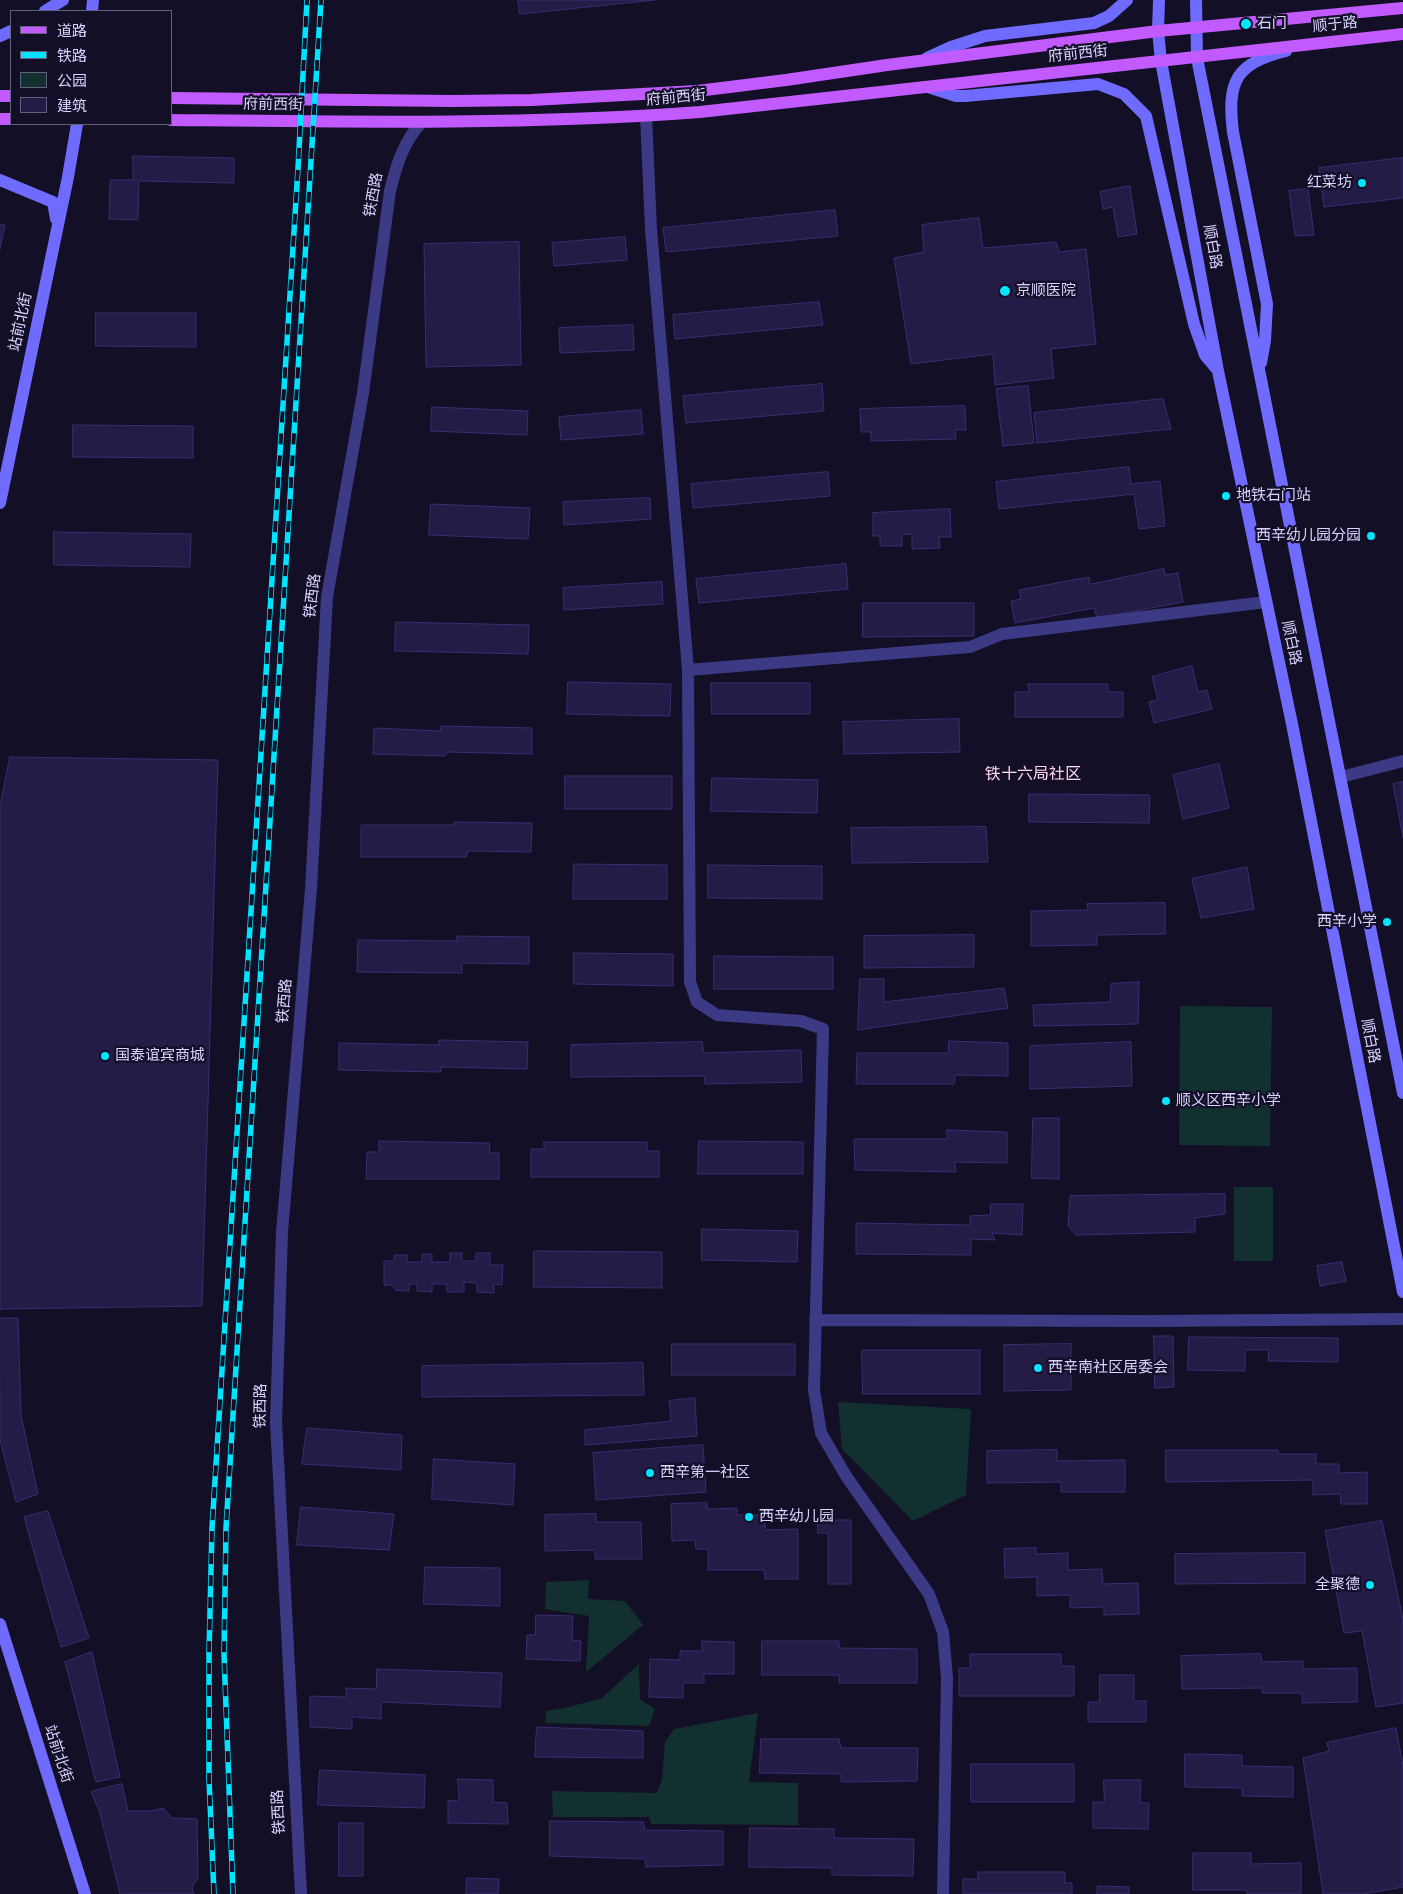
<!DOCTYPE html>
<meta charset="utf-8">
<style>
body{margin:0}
#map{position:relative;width:1403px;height:1894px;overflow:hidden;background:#130f26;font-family:"Space Grotesk","Noto Sans SC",sans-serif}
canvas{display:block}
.legend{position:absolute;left:10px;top:10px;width:162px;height:115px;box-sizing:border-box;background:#130f26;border:1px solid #625e7d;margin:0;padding:6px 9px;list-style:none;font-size:15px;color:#d9d4ff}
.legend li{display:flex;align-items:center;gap:10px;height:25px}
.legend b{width:25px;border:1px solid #625e7d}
</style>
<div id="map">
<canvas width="1403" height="1894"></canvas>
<ul class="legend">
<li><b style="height:6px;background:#c25bff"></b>道路</li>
<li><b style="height:6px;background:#00e5ff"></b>铁路</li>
<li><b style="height:14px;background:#12302f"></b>公园</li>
<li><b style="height:14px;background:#241b47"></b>建筑</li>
</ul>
</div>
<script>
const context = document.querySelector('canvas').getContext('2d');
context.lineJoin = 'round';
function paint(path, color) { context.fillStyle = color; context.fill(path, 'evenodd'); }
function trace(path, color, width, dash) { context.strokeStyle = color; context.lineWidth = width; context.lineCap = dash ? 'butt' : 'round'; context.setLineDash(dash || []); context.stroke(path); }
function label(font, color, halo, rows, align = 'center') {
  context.font = font + ' "Space Grotesk","Noto Sans SC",sans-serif'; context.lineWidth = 4.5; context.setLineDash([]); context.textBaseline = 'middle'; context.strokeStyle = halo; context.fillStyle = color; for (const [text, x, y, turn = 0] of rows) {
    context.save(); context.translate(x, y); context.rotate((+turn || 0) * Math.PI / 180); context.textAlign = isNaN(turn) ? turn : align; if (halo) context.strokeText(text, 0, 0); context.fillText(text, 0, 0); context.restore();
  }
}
const green = new Path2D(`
 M 1180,1006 L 1272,1007 L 1270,1146 L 1179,1145 Z
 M 1234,1187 L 1273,1187 L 1273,1261 L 1234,1261 Z
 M 838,1402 L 971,1409 L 966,1495 L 913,1521 L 842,1449 Z
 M 589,1580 L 588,1599 L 625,1601 L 643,1625 L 586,1672 L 589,1616 L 545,1609 L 546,1582 Z
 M 639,1664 L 640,1699 L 655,1709 L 649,1726 L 545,1723 L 546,1711 L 569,1707 L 602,1698 Z
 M 758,1713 L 749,1782 L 798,1783 L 798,1825 L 651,1824 L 649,1817 L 553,1817 L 552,1791 L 657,1793 L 662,1780 L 665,1742 L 674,1729 Z`);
const building = new Path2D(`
 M 518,0 L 655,0 L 520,14 Z
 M 133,156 L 234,158 L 234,183 L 139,181 L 138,220 L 109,219 L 110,180 L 133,180 Z
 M 1403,158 L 1403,198 L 1324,207 L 1319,168 Z
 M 1130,186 L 1137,234 L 1118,237 L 1113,207 L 1103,209 L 1100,192 Z
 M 1308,189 L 1314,235 L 1295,236 L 1289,191 Z
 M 835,210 L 838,236 L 666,252 L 663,228 Z
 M 979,218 L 983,248 L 1056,242 L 1059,252 L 1086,249 L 1096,344 L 1051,349 L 1054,378 L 995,385 L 993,354 L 911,364 L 894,258 L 924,252 L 922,225 Z
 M 0,224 L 5,225 L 0,249 Z
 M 625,237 L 627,260 L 554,266 L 552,243 Z
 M 519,242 L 521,365 L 426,367 L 424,244 Z
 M 819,302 L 823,325 L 675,339 L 673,315 Z
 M 96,313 L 196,313 L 196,347 L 96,346 Z
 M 633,325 L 634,350 L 560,353 L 559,328 Z
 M 822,384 L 824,411 L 686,423 L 683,396 Z
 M 1028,386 L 1034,443 L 1003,446 L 996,389 Z
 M 1163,399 L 1171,429 L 1037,443 L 1034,413 Z
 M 965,406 L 966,430 L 955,430 L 956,439 L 871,441 L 871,432 L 861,432 L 860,409 Z
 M 432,407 L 528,411 L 527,435 L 431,431 Z
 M 641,410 L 643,434 L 561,440 L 559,417 Z
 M 73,425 L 193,426 L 193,458 L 73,457 Z
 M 1129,467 L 1131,484 L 1160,481 L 1165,526 L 1139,529 L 1134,494 L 999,509 L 996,482 Z
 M 828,472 L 830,496 L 693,508 L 691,484 Z
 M 650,498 L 651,519 L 564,525 L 563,502 Z
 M 431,504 L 530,508 L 528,539 L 429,535 Z
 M 950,509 L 951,537 L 939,537 L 940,548 L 912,549 L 912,534 L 902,535 L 902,546 L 880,546 L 880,536 L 873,536 L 873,513 Z
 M 54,532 L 191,534 L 190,567 L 54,565 Z
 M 846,564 L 848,589 L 699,603 L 696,579 Z
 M 1164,569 L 1165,575 L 1178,573 L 1183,602 L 1097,618 L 1094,608 L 1015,623 L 1011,601 L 1021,599 L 1019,590 L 1089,577 L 1090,584 Z
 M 662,582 L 663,604 L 564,610 L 563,588 Z
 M 863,603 L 974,603 L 974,636 L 863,637 Z
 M 396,622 L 529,625 L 528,654 L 395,651 Z
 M 1192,666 L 1198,692 L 1207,690 L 1212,709 L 1154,723 L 1149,702 L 1158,700 L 1152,677 Z
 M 568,682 L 671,684 L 670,716 L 567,714 Z
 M 711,683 L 810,683 L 810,714 L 712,714 Z
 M 1028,684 L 1108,684 L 1108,692 L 1123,692 L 1123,717 L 1015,717 L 1015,692 L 1029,692 Z
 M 959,719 L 960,752 L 844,754 L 843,722 Z
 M 441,726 L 532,728 L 532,754 L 448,752 L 445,756 L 373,754 L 374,728 L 440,731 Z
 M 10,757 L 218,760 L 202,1306 L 0,1309 L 0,807 Z
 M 1219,764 L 1229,808 L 1183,819 L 1173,775 Z
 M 565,776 L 672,776 L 672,809 L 565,809 Z
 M 712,778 L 818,780 L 817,813 L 711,811 Z
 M 1403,782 L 1403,838 L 1393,784 Z
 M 1029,794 L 1150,795 L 1149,823 L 1029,822 Z
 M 454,822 L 532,823 L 531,852 L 468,851 L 466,857 L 361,857 L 361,825 L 455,825 Z
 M 986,827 L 988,862 L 852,863 L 851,828 Z
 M 574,864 L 667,865 L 667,899 L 573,899 Z
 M 708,865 L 822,866 L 822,899 L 708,898 Z
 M 1247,867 L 1254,909 L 1201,918 L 1192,879 Z
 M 1165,903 L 1165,934 L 1097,935 L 1097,945 L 1031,946 L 1031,911 L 1088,910 L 1087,904 Z
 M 974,935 L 974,967 L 864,968 L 864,936 Z
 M 457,936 L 529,937 L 529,964 L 462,963 L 462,973 L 357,972 L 358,940 L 457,941 Z
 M 574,953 L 673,954 L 673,986 L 574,984 Z
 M 714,956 L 833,957 L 833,989 L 714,989 Z
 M 860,979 L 884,979 L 884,1002 L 1004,988 L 1008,1008 L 858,1030 Z
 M 1139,982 L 1138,1024 L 1034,1026 L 1033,1005 L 1110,1002 L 1111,984 Z
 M 439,1040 L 528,1042 L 527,1069 L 441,1067 L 441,1072 L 339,1070 L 339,1043 L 439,1045 Z
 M 949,1041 L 1008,1043 L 1008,1076 L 955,1075 L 954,1084 L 856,1084 L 857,1053 L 948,1053 Z
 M 702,1042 L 704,1053 L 801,1050 L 802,1082 L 705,1084 L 704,1076 L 571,1077 L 571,1045 Z
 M 1131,1042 L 1132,1086 L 1030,1089 L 1030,1046 Z
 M 1033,1118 L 1059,1118 L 1059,1179 L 1032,1178 Z
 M 947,1130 L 1007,1132 L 1007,1163 L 955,1162 L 956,1172 L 855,1170 L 854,1139 L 947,1139 Z
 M 379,1141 L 489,1143 L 490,1153 L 499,1153 L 499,1179 L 366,1179 L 367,1152 L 379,1152 Z
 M 699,1141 L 803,1142 L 803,1174 L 698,1174 Z
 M 544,1142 L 647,1142 L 647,1151 L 659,1151 L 659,1177 L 531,1177 L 531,1149 L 544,1149 Z
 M 1225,1194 L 1225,1214 L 1195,1218 L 1195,1232 L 1076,1235 L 1068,1226 L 1070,1196 Z
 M 991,1204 L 1023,1204 L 1022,1235 L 992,1233 L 995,1240 L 971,1239 L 971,1255 L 856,1254 L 856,1223 L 970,1225 L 970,1216 L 990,1215 Z
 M 702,1229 L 798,1231 L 797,1262 L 702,1260 Z
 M 534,1251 L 662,1252 L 662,1288 L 534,1287 Z
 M 450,1253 L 462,1253 L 462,1261 L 476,1261 L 476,1253 L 490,1253 L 490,1265 L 503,1265 L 502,1285 L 494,1284 L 494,1293 L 477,1292 L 477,1283 L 464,1282 L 464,1292 L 447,1292 L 447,1284 L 432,1284 L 432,1292 L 417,1291 L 417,1284 L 409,1284 L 409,1291 L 395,1290 L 393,1285 L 384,1285 L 384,1261 L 394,1261 L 394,1255 L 407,1255 L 407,1262 L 422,1262 L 422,1254 L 432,1254 L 432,1262 L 450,1262 Z
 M 1342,1262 L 1346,1281 L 1320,1286 L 1317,1266 Z
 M 0,1318 L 18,1318 L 21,1415 L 38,1494 L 16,1502 L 0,1439 Z
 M 1154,1336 L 1173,1336 L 1174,1387 L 1155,1388 Z
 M 1189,1337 L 1338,1338 L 1338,1362 L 1268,1361 L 1269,1350 L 1245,1350 L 1245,1371 L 1188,1370 Z
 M 672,1344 L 795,1344 L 795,1375 L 672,1375 Z
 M 1071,1344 L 1071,1390 L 1004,1391 L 1004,1345 Z
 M 862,1350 L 980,1350 L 980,1394 L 863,1394 Z
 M 643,1363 L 644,1395 L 422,1397 L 422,1366 Z
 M 695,1398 L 697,1436 L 585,1445 L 585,1430 L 671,1421 L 669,1401 Z
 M 307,1428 L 402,1435 L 401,1470 L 302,1464 Z
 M 703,1445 L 706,1492 L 596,1500 L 593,1453 Z
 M 1057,1450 L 1057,1461 L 1125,1460 L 1125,1492 L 1061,1492 L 1061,1482 L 987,1483 L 987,1451 Z
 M 1166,1450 L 1278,1450 L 1278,1454 L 1316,1454 L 1316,1464 L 1339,1464 L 1339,1473 L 1367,1472 L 1367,1504 L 1341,1504 L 1340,1494 L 1313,1495 L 1313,1480 L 1166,1482 Z
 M 434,1459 L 515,1464 L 513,1505 L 432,1499 Z
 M 707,1503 L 707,1509 L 737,1508 L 737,1515 L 765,1515 L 765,1530 L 798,1529 L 798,1579 L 765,1579 L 764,1570 L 708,1570 L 708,1549 L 696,1549 L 695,1540 L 672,1541 L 671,1504 Z
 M 301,1507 L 394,1514 L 389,1550 L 297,1545 Z
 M 48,1511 L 89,1638 L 61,1647 L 24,1517 Z
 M 596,1514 L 596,1522 L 641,1522 L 642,1559 L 595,1559 L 595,1550 L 545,1551 L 545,1515 Z
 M 818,1520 L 851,1520 L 851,1584 L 828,1584 L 828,1533 L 818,1533 Z
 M 1382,1521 L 1403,1619 L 1403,1703 L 1376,1707 L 1362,1631 L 1344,1633 L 1325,1531 Z
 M 1036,1548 L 1036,1554 L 1068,1553 L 1068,1570 L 1102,1569 L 1103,1584 L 1138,1583 L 1139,1614 L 1104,1615 L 1104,1607 L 1070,1608 L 1070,1595 L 1037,1596 L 1037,1577 L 1005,1578 L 1004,1549 Z
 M 1305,1553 L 1305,1583 L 1175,1584 L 1175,1554 Z
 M 425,1567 L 500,1568 L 500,1606 L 424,1604 Z
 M 536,1615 L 573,1616 L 572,1640 L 581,1641 L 580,1661 L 526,1659 L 527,1635 L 535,1635 Z
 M 702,1641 L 734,1642 L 734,1674 L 704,1674 L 704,1683 L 683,1683 L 683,1698 L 649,1697 L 650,1659 L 680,1660 L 680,1651 L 702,1651 Z
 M 762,1641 L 839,1641 L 839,1648 L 917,1649 L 917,1683 L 839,1683 L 839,1675 L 762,1675 Z
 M 92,1652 L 120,1777 L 96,1782 L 65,1662 Z
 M 970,1654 L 1061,1654 L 1061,1666 L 1074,1666 L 1074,1696 L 959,1696 L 959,1668 L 970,1668 Z
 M 1261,1654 L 1262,1662 L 1303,1661 L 1303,1669 L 1357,1668 L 1357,1702 L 1302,1703 L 1302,1693 L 1262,1693 L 1262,1688 L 1182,1689 L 1181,1656 Z
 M 377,1669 L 502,1673 L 500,1707 L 381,1702 L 381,1719 L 352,1717 L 352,1729 L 310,1727 L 310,1696 L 346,1697 L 346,1688 L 376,1689 Z
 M 1100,1675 L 1134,1675 L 1134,1701 L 1146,1701 L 1146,1722 L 1088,1722 L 1088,1702 L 1099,1702 Z
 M 537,1727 L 643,1731 L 643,1758 L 535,1757 Z
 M 1396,1728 L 1403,1766 L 1403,1887 L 1363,1894 L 1323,1894 L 1303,1758 L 1329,1751 L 1327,1743 Z
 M 761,1739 L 839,1739 L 841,1748 L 918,1748 L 917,1781 L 841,1782 L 841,1774 L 760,1773 Z
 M 1185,1754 L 1242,1755 L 1242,1766 L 1293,1767 L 1293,1797 L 1242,1796 L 1242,1788 L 1185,1787 Z
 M 971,1764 L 1074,1764 L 1074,1802 L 971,1802 Z
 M 320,1770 L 425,1775 L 424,1808 L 318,1805 Z
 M 458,1779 L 493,1780 L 493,1802 L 507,1803 L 508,1824 L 448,1823 L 448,1801 L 459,1800 Z
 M 1104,1780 L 1141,1780 L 1140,1803 L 1149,1803 L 1148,1829 L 1093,1828 L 1093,1802 L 1104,1802 Z
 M 122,1784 L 128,1811 L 150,1811 L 163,1808 L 172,1818 L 197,1819 L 198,1878 L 192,1887 L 194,1894 L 120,1894 L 99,1810 L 91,1792 Z
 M 550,1821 L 643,1822 L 645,1830 L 723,1831 L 723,1865 L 646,1867 L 645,1859 L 550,1856 Z
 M 339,1823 L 363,1823 L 363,1876 L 339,1876 Z
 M 750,1828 L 834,1829 L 834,1838 L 914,1839 L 913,1876 L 832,1875 L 832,1868 L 749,1867 Z
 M 1193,1853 L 1251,1853 L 1251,1864 L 1301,1863 L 1301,1894 L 1247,1894 L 1247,1890 L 1193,1890 Z
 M 978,1872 L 1065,1872 L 1065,1883 L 1072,1883 L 1072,1894 L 963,1894 L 963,1879 L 978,1879 Z
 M 467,1878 L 499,1879 L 498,1894 L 466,1894 Z
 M 1098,1886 L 1129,1887 L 1129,1894 L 1097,1894 Z`);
const street = new Path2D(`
 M 646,116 L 651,229 L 688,670 L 970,647 L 1002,634 L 1266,602
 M 688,670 L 690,982 L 697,1002 L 717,1015 L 801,1021 L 823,1029 L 814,1390 L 821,1433 L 846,1476 L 929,1594 L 943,1632 L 947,1678 L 943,1894
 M 1341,777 L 1403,761
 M 815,1320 L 1149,1321 L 1403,1319
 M 301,1894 L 276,1422 L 282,1232 L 311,889 L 327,597 L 363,393 L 390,191 C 396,167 403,142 421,123`);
const secondary = new Path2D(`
 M 1159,0 L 1158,31 L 1161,61 L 1218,371 L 1292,724 L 1403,1292
 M 1196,0 L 1197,58 L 1403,1093
 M 45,11 L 63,0
 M 92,11 L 93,0
 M 0,36 L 11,31
 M 927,58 L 951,47 L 985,36 L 1094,23 L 1109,16 L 1127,0
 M 928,87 L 956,96 L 965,96 L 1098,84 L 1124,94 L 1146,116 L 1194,324 L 1205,355 L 1216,368
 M 0,180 L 53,202 L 56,219
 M 1261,363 L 1265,341 L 1267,304 L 1233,132 C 1227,82 1235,63 1286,51
 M 0,503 L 68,177 L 77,124
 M 0,1624 L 85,1894`);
const primary = new Path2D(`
 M 0,96 L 11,96
 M 171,98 L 453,101 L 532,100 L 697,91 L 786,80 L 887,65 L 1158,31 L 1403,8
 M 0,119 L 11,119
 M 171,120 C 348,122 524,125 700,112 L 1403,34`);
const rail = new Path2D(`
 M 214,1894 L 209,1779 L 209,1654 L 212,1528 L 298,168 L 307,0
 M 233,1894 L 224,1654 L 226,1528 L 321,0`);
const markers = [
 [1246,24,6,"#00e5ff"],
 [1362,183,5,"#00e5ff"],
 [1005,291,6,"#00e5ff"],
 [1226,496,5,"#00e5ff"],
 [1371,536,5,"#00e5ff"],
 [1387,922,5,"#00e5ff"],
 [105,1056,5,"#00e5ff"],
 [1166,1101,5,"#00e5ff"],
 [1038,1368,5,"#00e5ff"],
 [650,1473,5,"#00e5ff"],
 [749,1517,5,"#00e5ff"],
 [1370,1585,5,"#00e5ff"]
];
const poiNames = [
 ["石门",1257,24],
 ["红菜坊",1352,183,"right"],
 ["京顺医院",1016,291],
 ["地铁石门站",1236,496],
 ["西辛幼儿园分园",1361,536,"right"],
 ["西辛小学",1377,922,"right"],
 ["国泰谊宾商城",115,1056],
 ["顺义区西辛小学",1176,1101],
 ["西辛南社区居委会",1048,1368],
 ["西辛第一社区",660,1473],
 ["西辛幼儿园",759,1517],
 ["全聚德",1360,1585,"right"]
];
const streetNames = [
 ["顺于路",1335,25,-6],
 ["府前西街",1078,54,-6],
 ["府前西街",676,98,-5],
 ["府前西街",273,105,1],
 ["铁西路",374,195,-80],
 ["顺白路",1212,247,80],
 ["站前北街",21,322,-78],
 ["铁西路",313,596,-83],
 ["顺白路",1291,643,78],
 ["铁西路",285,1001,-85],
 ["顺白路",1370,1041,79],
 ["铁西路",261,1406,-89],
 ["站前北街",58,1754,72],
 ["铁西路",279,1812,-93]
];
const neighbourhoodNames = [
 ["铁十六局社区",1033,775]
];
paint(green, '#12302f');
paint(building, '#241b47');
trace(building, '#3b2d73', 1);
trace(street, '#3d3a85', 12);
trace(secondary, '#6f6bff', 12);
trace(primary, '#c25bff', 12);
trace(rail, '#00e5ff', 5.5);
trace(rail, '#130f26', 4, [11]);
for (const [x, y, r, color] of markers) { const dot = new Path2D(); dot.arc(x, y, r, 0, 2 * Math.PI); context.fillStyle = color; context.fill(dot); trace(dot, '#130f26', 2); }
label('15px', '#d9d4ff', '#130f26', poiNames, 'left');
label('15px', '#d9d4ff', '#130f26', streetNames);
label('16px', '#ffd6f0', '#130f26', neighbourhoodNames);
</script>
